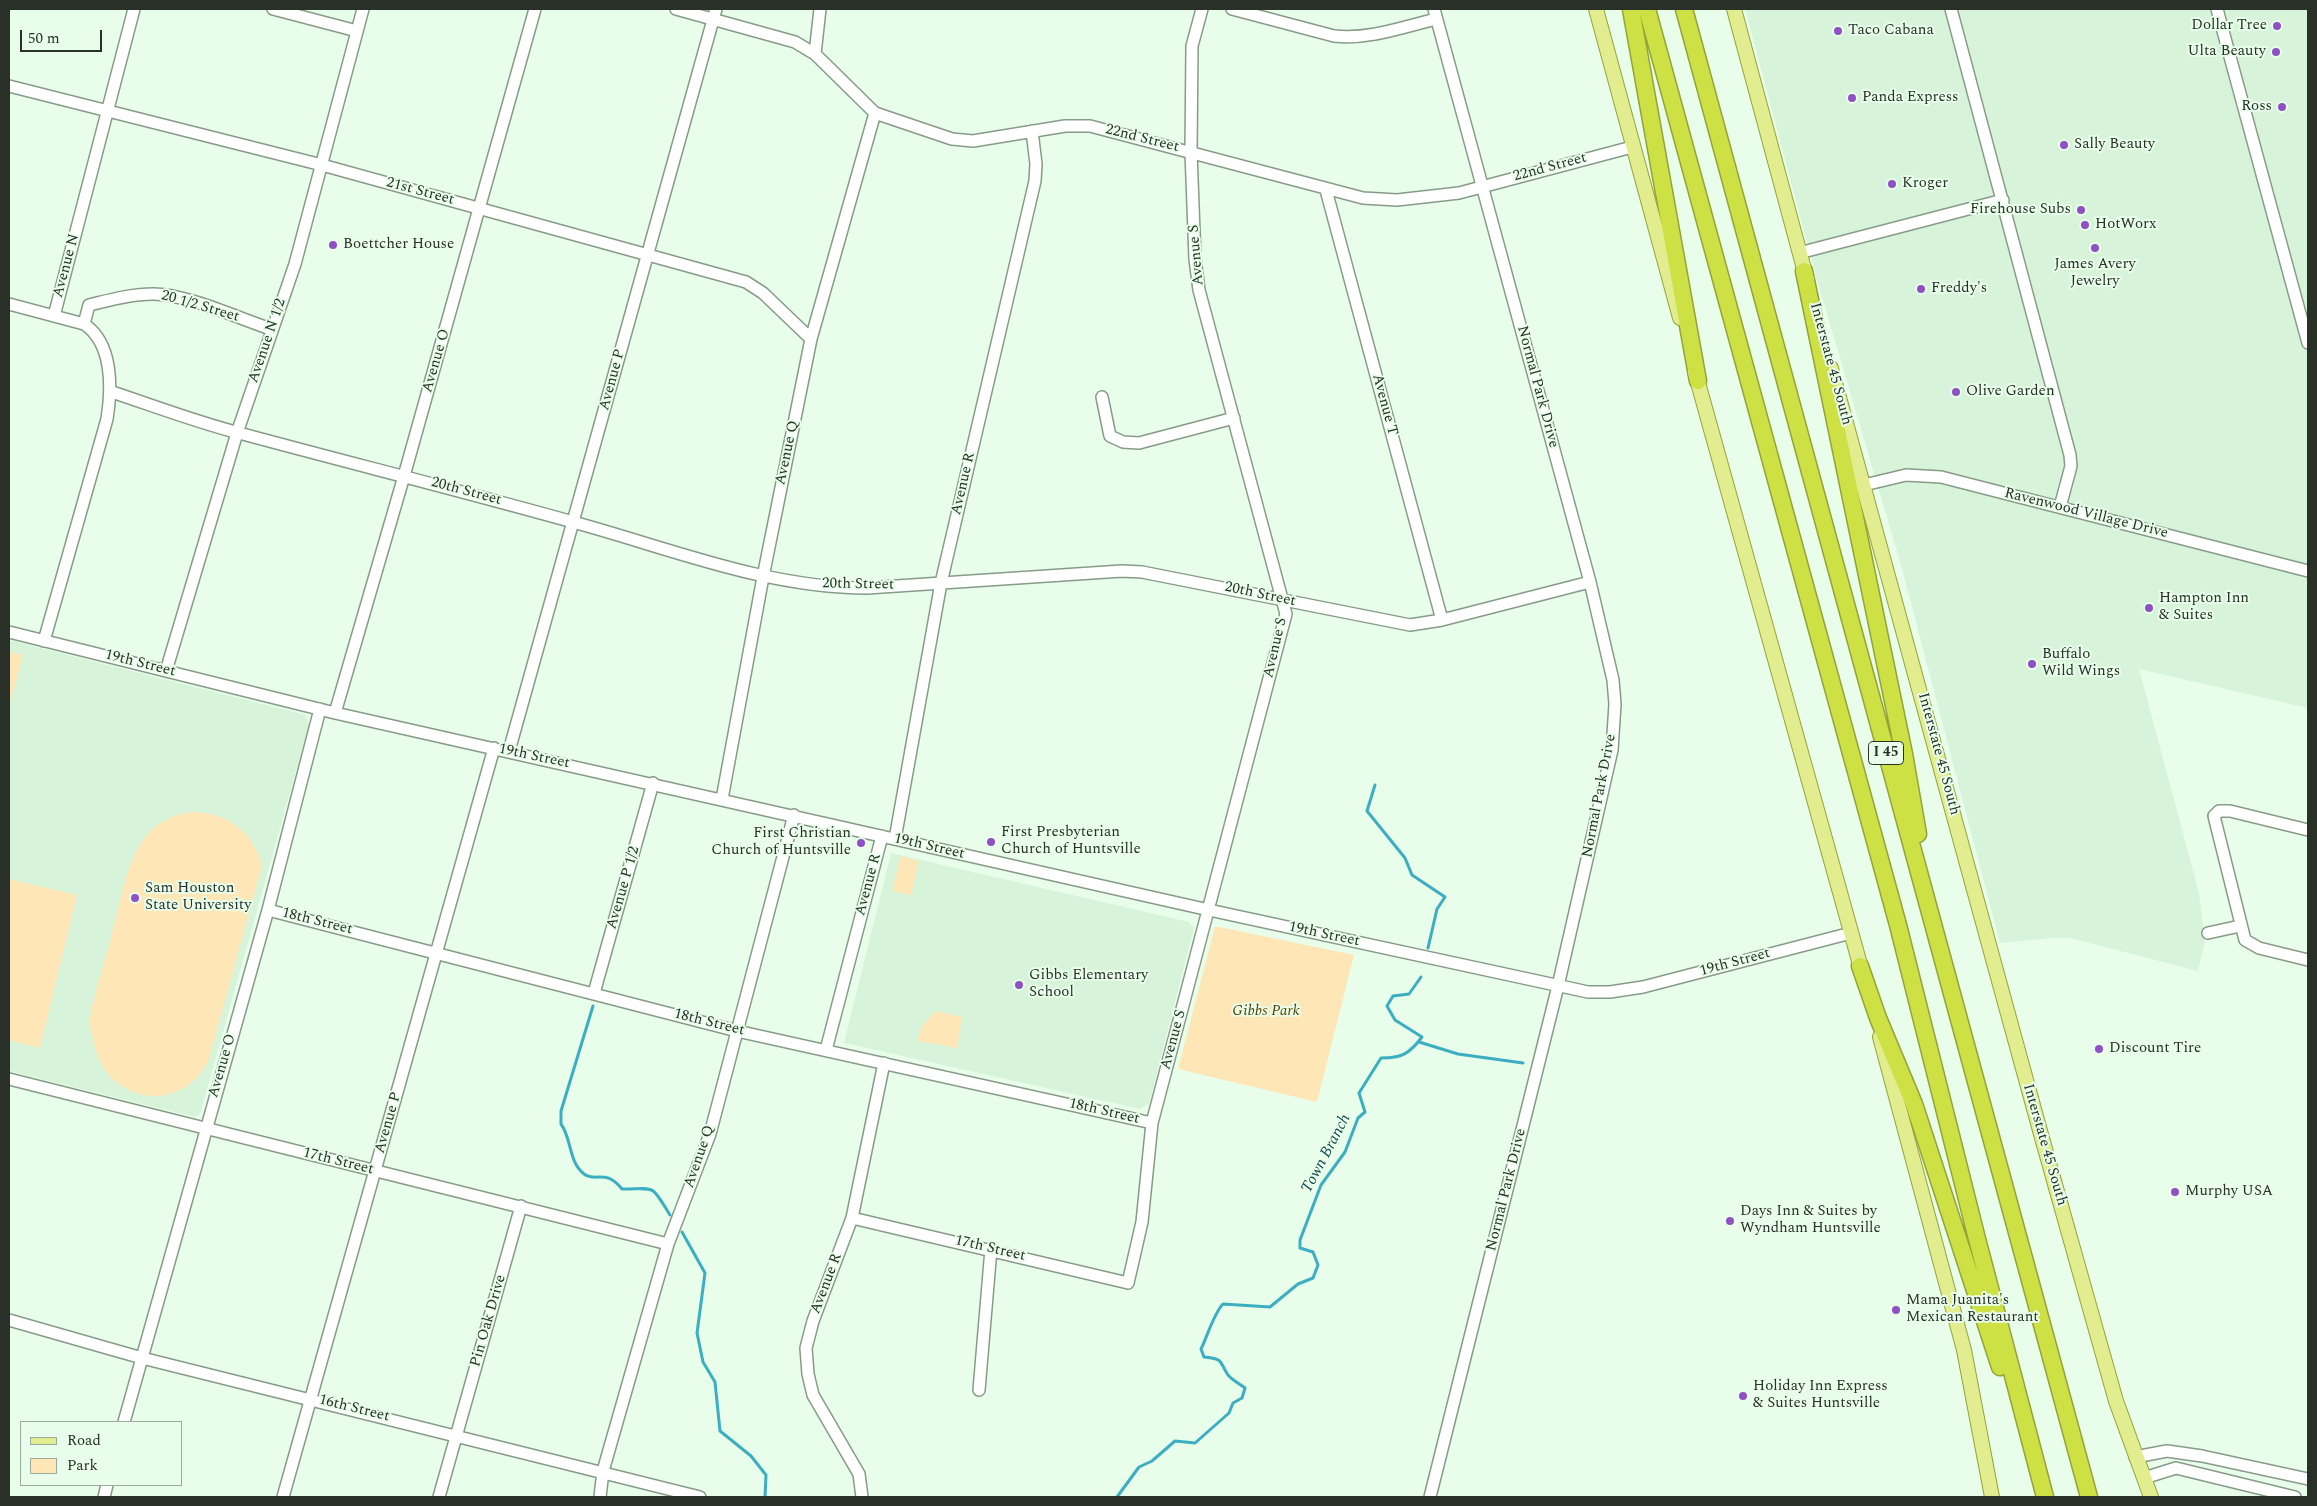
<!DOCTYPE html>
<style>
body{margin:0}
#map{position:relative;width:2317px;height:1506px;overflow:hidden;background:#e8feea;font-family:Spectral,serif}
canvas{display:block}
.frame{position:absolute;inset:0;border:10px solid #283028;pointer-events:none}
.legend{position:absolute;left:20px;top:1421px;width:162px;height:65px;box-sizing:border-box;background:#e8feea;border:1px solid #9bac9c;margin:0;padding:6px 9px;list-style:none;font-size:15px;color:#283028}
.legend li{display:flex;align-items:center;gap:10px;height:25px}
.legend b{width:25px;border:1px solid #9bac9c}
.scale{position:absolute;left:20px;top:30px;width:82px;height:22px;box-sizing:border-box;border:2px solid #283028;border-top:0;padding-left:6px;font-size:15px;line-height:18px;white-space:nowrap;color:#283028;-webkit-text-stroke:4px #e8feea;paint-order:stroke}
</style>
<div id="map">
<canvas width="2317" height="1506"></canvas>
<div class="frame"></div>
<ul class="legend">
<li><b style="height:6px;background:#e2ed8f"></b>Road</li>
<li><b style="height:14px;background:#fee6b7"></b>Park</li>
</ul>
<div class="scale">50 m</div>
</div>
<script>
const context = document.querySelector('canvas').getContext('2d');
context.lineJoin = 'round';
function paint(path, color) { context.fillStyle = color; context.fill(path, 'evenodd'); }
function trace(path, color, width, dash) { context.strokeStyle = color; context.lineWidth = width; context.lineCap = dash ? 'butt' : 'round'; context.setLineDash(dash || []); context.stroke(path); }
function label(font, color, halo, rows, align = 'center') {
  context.font = font + ' Spectral,serif'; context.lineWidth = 4; context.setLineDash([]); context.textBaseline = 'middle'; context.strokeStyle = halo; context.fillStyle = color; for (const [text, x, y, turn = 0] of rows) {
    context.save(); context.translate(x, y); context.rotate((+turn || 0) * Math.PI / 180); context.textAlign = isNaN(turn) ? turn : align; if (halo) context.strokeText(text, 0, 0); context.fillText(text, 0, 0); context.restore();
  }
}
const built = new Path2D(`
 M 1745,9 L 2308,9 L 2308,708 L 2139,669 L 2199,893 L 2205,941 L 2198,971 L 2070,938 L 2053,938 L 2000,943 L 1901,565 L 1817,280 Z
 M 9,640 L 306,715 L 309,725 L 200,1114 L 195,1117 L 9,1071 Z
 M 891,853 L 1189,922 L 1194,928 L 1149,1104 L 1140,1109 L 844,1043 Z`);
const green = new Path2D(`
 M 9,652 L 23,655 L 9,706 Z
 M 192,812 C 227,812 254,832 262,866 L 208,1062 C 198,1081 180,1095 157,1096 C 124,1097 100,1074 94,1043 C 92,1034 89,1026 90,1017 C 91,1007 95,997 97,987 C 103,967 109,946 114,925 C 122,896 127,860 146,836 C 158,822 174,814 192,812 Z
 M 901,856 L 919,861 L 911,895 L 892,891 Z
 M 9,879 L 77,895 L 40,1048 L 9,1040 Z
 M 1215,926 L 1354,955 L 1317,1102 L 1178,1069 Z
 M 936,1011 L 962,1017 L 957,1048 L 917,1041 L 922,1026 Z`);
const stream = new Path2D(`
 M 1375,785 L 1367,811 L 1405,858 L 1412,875 L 1445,897 L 1437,909 L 1428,948
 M 593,1006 L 561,1111 L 561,1124 C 572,1139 568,1161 584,1174 C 596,1183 605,1168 622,1189 C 657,1189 650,1183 670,1215
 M 1419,1042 L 1458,1054 L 1523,1063
 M 682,1232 L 705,1273 L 697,1333 L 703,1362 L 715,1382 L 720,1431 L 751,1456 L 766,1475 L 765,1497
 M 1117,1497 L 1139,1467 L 1152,1461 L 1175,1441 L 1195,1443 L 1229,1413 L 1233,1403 L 1242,1398 L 1245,1388 C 1240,1384 1232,1380 1228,1375 C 1219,1362 1225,1359 1204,1357 L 1201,1349 C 1207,1337 1214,1313 1223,1304 L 1270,1307 L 1298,1284 L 1313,1278 L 1318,1265 L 1313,1252 L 1300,1248 L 1300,1240 L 1321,1185 L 1345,1152 L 1358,1118 L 1365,1112 L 1359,1093 L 1381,1058 C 1402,1058 1409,1054 1422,1037 L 1395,1020 L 1387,1006 L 1393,996 L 1409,994 L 1421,977`);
const minor = new Path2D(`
 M 273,9 L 357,31
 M 676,9 L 795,42 L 815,54 L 875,113 L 952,139 L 973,141 L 1065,126 L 1090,126 L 1363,198 L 1397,200 L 1459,193 L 1632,147
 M 1232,9 L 1334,36 C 1368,40 1403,27 1436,19
 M 1951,9 L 2070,455 L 2071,466 L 2060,507
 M 2217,9 L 2308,343
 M 815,54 L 820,9
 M 9,86 L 322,165 L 746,282 L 763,293 L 811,339
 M 1326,190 L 1442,620
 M 1799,253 L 2003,200
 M 9,304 L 84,324 C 113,343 112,388 107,419 L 44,641
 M 54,316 L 134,9
 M 84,324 L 89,305 C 110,300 131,294 153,294 C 186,294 238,318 271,329
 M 112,392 C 154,406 196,422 239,433 C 350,463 462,491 573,522 C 669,548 766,588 867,588 L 1122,571 L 1142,572 L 1410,625 L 1442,620 L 1590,582
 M 1102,397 L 1110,436 L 1123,442 L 1139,443 L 1234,418
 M 1864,485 L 1906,475 L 1941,477 L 2308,571
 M 9,632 L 335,713 L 1209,910 L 1588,992 L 1610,992 L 1643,987 L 1851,933
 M 166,671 L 237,433 L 295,264 L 363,9
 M 335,713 L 404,476 L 535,9
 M 509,751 L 716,9
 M 722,799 L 763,577 L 811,339 L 875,113
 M 2308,830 L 2230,811 L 2219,811 L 2214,816 L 2245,940 L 2259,948 L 2308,960
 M 895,839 L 941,583 L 1035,181 L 1036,164 L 1032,131
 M 268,910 L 737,1031 L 1152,1123
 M 2208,933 L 2240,926
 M 594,993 L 653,783
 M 826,1050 L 882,836
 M 9,1079 L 668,1244
 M 852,1218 L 1128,1283 L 1142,1222 L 1152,1123 L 1286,614 L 1199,290 L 1195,259 L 1191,152 L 1192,46 L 1202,9
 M 9,1320 L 142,1358 L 700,1497
 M 979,1390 L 991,1249
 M 124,1422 L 268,910 L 320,709
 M 2135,1457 L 2167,1451 L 2202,1456 L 2308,1479
 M 2144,1478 L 2176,1468 L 2295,1497
 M 104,1497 L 107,1485
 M 283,1497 L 494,748
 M 439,1497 L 521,1206
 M 600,1497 L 603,1471 L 668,1244 L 710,1134 L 794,815
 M 862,1497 L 859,1474 L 813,1395 L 808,1374 L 806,1348 L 813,1321 L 852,1218 L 884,1063
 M 1430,1497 L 1558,986 L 1612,750 L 1615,704 L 1613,680 L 1590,582 L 1434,9`);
const major = new Path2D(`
 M 1596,9 L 1680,318
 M 1734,9 L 1807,280
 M 1831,368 L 2042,1138 L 2116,1401 L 2151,1497
 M 1695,372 L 1863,975
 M 1880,1037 L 1964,1350 L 1992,1497`);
const highway = new Path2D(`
 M 1631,9 L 1698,381
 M 1647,9 L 1898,925 L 1977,1239 L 2045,1497
 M 1684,9 L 2089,1497
 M 1804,271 L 1904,754 L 1918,834
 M 1860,966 L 1878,1018 L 1914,1104 L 2000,1367`);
const markers = [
 [2277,26,5,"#8f50c5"],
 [1838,31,5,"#8f50c5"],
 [2276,52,5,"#8f50c5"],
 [1852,98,5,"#8f50c5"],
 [2282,107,5,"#8f50c5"],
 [2064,145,5,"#8f50c5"],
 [1892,184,5,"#8f50c5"],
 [2081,210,5,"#8f50c5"],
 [2085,225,5,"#8f50c5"],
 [333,245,5,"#8f50c5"],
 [2095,248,5,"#8f50c5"],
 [1921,289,5,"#8f50c5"],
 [1956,392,5,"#8f50c5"],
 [2149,608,5,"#8f50c5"],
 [2032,664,5,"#8f50c5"],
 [991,842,5,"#8f50c5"],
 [861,843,5,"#8f50c5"],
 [135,898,5,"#8f50c5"],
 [1019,985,5,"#8f50c5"],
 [2099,1049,5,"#8f50c5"],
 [2175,1192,5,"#8f50c5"],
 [1730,1221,5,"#8f50c5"],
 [1896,1310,5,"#8f50c5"],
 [1743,1396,5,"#8f50c5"]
];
const shields = [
 [1886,753,35]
];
const shieldNames = [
 ["I 45",1886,753]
];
const poiNames = [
 ["Dollar Tree",2267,26,"right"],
 ["Taco Cabana",1848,31],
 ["Ulta Beauty",2266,52,"right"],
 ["Panda Express",1862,98],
 ["Ross",2272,107,"right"],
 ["Sally Beauty",2074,145],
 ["Kroger",1902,184],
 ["Firehouse Subs",2071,210,"right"],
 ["HotWorx",2095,225],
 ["Boettcher House",343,245],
 ["James Avery",2095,265,"center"],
 ["Jewelry",2095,282,"center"],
 ["Freddy's",1931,289],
 ["Olive Garden",1966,392],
 ["Hampton Inn",2159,599],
 ["& Suites",2159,616],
 ["Buffalo",2042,655],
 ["Wild Wings",2042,672],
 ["First Presbyterian",1001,833],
 ["Church of Huntsville",1001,850],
 ["First Christian",851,834,"right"],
 ["Church of Huntsville",851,851,"right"],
 ["Sam Houston",145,889],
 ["State University",145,906],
 ["Gibbs Elementary",1029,976],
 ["School",1029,993],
 ["Discount Tire",2109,1049],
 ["Murphy USA",2185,1192],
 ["Days Inn & Suites by",1740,1212],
 ["Wyndham Huntsville",1740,1229],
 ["Mama Juanita's",1906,1301],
 ["Mexican Restaurant",1906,1318],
 ["Holiday Inn Express",1753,1387],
 ["& Suites Huntsville",1753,1404]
];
const streetNames = [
 ["22nd Street",1142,139,14],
 ["22nd Street",1550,168,-15],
 ["21st Street",420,192,15],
 ["Avenue S",1197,255,-95],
 ["Avenue N",67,266,-75],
 ["20 1/2 Street",200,307,16],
 ["Avenue N 1/2",268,341,-71],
 ["Avenue O",437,361,-74],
 ["Interstate 45 South",1830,364,75],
 ["Avenue P",613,380,-75],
 ["Normal Park Drive",1537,387,75],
 ["Avenue T",1384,405,75],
 ["Avenue Q",788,453,-78],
 ["Avenue R",964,484,-77],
 ["20th Street",466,492,15],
 ["Ravenwood Village Drive",2086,514,14],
 ["20th Street",858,585,1],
 ["20th Street",1260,595,12],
 ["Avenue S",1276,648,-77],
 ["19th Street",140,664,14],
 ["Interstate 45 South",1938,754,75],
 ["19th Street",534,757,12],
 ["Normal Park Drive",1600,796,-79],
 ["19th Street",929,847,13],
 ["Avenue R",869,885,-75],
 ["Avenue P 1/2",624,888,-74],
 ["18th Street",317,922,14],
 ["19th Street",1324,935,12],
 ["19th Street",1735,963,-15],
 ["18th Street",709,1023,14],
 ["Avenue S",1174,1040,-75],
 ["Avenue O",223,1066,-74],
 ["18th Street",1104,1112,13],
 ["Avenue P",389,1123,-74],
 ["Interstate 45 South",2044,1145,74],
 ["Avenue Q",700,1157,-71],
 ["17th Street",338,1162,14],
 ["Normal Park Drive",1507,1190,-76],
 ["17th Street",990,1249,13],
 ["Avenue R",827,1284,-69],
 ["Pin Oak Drive",489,1321,-74],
 ["16th Street",354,1409,14]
];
const parkNames = [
 ["Gibbs Park",1266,1012]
];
const waterNames = [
 ["Town Branch",1327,1154,-62]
];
paint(built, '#d7f4da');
paint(green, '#fee6b7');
trace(stream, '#3caec1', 3);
trace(minor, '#879b88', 14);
trace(major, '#94a33a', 16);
trace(highway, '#94a33a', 19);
trace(minor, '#fff', 11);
trace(major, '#e2ed8f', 14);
trace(highway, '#cee144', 16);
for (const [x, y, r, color] of markers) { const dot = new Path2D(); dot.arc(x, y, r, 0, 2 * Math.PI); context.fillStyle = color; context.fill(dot); trace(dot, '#e8feea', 2); }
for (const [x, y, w] of shields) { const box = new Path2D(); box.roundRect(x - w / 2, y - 11.5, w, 23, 4); context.fillStyle = '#e8feea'; context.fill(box); trace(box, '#283028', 1); }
label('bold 14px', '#283028', null, shieldNames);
label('15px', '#283028', '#e8feea', poiNames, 'left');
label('15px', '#283028', '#e8feea', streetNames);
label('italic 15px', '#594101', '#e8feea', parkNames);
label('italic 16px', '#194a52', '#e8feea', waterNames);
</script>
